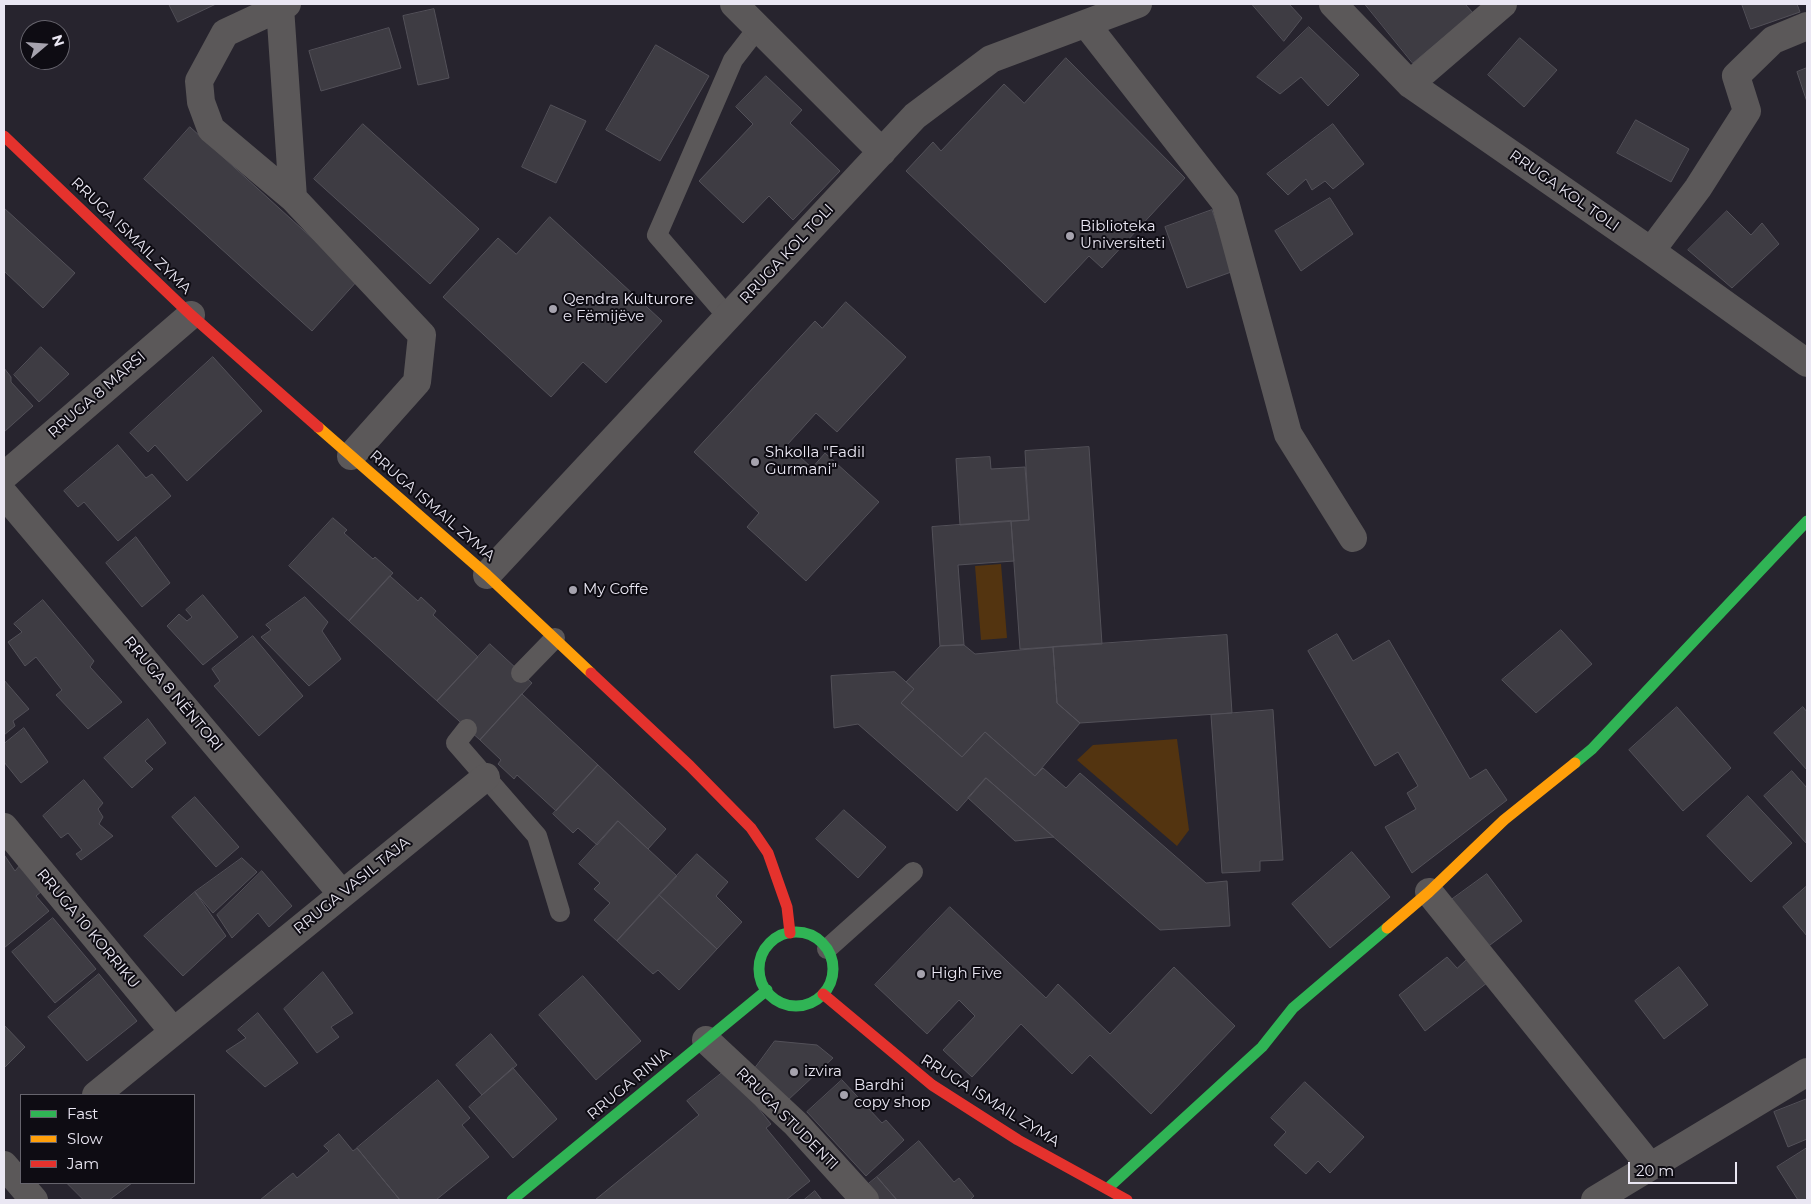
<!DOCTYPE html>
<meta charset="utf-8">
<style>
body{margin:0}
#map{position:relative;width:1811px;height:1204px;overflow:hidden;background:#27242e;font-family:Montserrat,sans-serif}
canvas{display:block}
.frame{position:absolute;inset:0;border:5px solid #eae7f3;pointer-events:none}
.legend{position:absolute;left:20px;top:1094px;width:175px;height:90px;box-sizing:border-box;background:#0e0c13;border:1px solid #66646d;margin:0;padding:6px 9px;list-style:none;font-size:15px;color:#eae7f3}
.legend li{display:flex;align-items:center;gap:10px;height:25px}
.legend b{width:25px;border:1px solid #66646d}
.north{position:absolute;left:20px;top:20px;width:50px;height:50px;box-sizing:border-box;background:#0e0c13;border:1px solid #66646d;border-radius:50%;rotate:72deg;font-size:14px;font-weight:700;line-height:20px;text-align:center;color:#eae7f3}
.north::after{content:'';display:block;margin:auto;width:18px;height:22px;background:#a6a3ae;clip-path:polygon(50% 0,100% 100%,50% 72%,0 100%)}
.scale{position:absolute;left:1628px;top:1162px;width:109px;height:22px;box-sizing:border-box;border:2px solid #eae7f3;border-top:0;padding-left:6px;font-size:15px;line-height:18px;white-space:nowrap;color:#eae7f3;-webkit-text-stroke:4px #0e0c13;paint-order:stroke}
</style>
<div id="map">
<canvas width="1811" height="1204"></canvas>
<div class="frame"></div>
<ul class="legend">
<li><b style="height:6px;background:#30b455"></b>Fast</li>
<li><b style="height:6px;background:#ff9f0a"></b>Slow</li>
<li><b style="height:6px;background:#e5322d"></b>Jam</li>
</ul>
<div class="north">N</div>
<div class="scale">20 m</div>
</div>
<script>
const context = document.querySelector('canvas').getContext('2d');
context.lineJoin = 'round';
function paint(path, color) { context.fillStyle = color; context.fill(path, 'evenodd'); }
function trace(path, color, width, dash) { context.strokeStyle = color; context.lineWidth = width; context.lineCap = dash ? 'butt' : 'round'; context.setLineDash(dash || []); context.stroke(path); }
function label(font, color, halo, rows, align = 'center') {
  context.font = font + ' Montserrat,sans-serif'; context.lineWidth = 4; context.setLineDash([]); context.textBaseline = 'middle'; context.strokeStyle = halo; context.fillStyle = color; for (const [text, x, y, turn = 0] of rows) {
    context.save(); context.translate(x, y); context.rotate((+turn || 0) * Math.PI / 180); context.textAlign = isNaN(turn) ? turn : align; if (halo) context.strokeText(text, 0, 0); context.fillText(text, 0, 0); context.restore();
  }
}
const green = new Path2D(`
 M 1001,564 L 1007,638 L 981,640 L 975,566 Z
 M 1177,739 L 1189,830 L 1177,846 L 1077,760 L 1093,745 Z`);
const building = new Path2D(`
 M 169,4 L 216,4 L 178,22 Z
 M 1252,4 L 1289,4 L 1302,18 L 1284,41 Z
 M 1365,4 L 1465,4 L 1473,13 L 1413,63 Z
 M 1742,4 L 1797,4 L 1800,12 L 1751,29 Z
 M 434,9 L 449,78 L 418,85 L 403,16 Z
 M 1309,27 L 1359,75 L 1328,106 L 1301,77 L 1280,94 L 1257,77 Z
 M 389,28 L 401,68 L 321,91 L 309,51 Z
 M 1520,38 L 1557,70 L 1524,107 L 1488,75 Z
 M 656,45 L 709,76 L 660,161 L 606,130 Z
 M 1066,58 L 1185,178 L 1102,268 L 1089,256 L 1045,303 L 906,171 L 933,142 L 941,151 L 1004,84 L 1024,103 Z
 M 1807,68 L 1807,102 L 1797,72 Z
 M 766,76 L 802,110 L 790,123 L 840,171 L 793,220 L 769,196 L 743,223 L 699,181 L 753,124 L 736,107 Z
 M 551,105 L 586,121 L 556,183 L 522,167 Z
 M 1636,120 L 1689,149 L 1671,182 L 1617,153 Z
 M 363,124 L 479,229 L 430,284 L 314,179 Z
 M 1333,124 L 1364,164 L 1333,189 L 1325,181 L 1312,190 L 1306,179 L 1288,195 L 1267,174 Z
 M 190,127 L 358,280 L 312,331 L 144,179 Z
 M 1330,198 L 1353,234 L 1301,271 L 1275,231 Z
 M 4,208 L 75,273 L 43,308 L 4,271 Z
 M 1212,210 L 1234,271 L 1187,288 L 1165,227 Z
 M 1727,211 L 1751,235 L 1762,223 L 1779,244 L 1732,288 L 1688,250 Z
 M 550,217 L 662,321 L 606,383 L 583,362 L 551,397 L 443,297 L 498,238 L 516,254 Z
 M 846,302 L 906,357 L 837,432 L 816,413 L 787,445 L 812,468 L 825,453 L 879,502 L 806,581 L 747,527 L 759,513 L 694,452 L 815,321 L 822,328 Z
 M 41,347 L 69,374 L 39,402 L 14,375 Z
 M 213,357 L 262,411 L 187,481 L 155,445 L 148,452 L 130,433 Z
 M 4,368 L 11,377 L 11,382 L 33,406 L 4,432 Z
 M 118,445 L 146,478 L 152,474 L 171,496 L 118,541 L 84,502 L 78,507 L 64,491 Z
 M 1089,447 L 1102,644 L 1020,649 L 1011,521 L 1029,520 L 1025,451 Z
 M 990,457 L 991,469 L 1025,467 L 1029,520 L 960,525 L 956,459 Z
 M 333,518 L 347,530 L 344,533 L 373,559 L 375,557 L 393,573 L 349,621 L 289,566 Z
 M 1011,521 L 1014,561 L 958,565 L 964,645 L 940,646 L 932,527 Z
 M 136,537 L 170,583 L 142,607 L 106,563 Z
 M 390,576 L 418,601 L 421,597 L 436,611 L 433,615 L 478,657 L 437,701 L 349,621 Z
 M 203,595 L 238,637 L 203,665 L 167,626 L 179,614 L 187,621 L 192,617 L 186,610 Z
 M 305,597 L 328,622 L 322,631 L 341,659 L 309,686 L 261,637 L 271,630 L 266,625 Z
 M 43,600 L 94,661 L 90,667 L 122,702 L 88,729 L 56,695 L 62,690 L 36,657 L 25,666 L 8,642 L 22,632 L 14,624 Z
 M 1561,630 L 1592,664 L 1536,713 L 1502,680 Z
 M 1337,634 L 1353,661 L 1389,640 L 1470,779 L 1486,769 L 1507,800 L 1412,873 L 1385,827 L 1416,809 L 1407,793 L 1418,786 L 1398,752 L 1375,766 L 1308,651 Z
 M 1227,635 L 1232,713 L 1080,723 L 1057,703 L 1053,647 Z
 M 253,636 L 303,696 L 259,736 L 214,686 L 220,681 L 212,669 Z
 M 490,644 L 532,683 L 480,740 L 437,701 Z
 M 964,645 L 975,654 L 1053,647 L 1057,703 L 1080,723 L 1035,776 L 985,732 L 962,757 L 901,703 L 914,689 L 906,682 L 940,646 Z
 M 895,672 L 914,689 L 901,703 L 962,757 L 985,732 L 1035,776 L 1043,768 L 1066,788 L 1080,773 L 1206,883 L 1227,881 L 1230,926 L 1160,930 L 986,778 L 957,811 L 858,724 L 834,728 L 831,676 Z
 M 4,680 L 29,709 L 13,721 L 15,726 L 4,735 Z
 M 522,694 L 598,765 L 556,811 L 517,775 L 514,779 L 498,764 L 501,760 L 480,740 Z
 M 1677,707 L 1731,768 L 1683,811 L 1629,750 Z
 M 1803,707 L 1807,712 L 1807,770 L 1774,733 Z
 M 1273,710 L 1283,860 L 1260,861 L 1260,871 L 1222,873 L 1211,715 Z
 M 148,719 L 166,743 L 145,761 L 153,769 L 132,788 L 104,758 Z
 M 24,728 L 48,762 L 21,783 L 4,762 L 4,744 Z
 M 598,765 L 666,829 L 648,849 L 618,821 L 597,845 L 578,828 L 573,833 L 553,814 Z
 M 1792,771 L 1807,788 L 1806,843 L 1764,796 Z
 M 986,778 L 1054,837 L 1015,841 L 968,798 Z
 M 84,780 L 103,803 L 98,809 L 103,817 L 99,824 L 113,836 L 81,860 L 76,854 L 82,850 L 68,833 L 61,838 L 43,816 Z
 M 1748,796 L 1792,843 L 1751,882 L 1707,836 Z
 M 195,797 L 239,847 L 216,867 L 172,817 Z
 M 844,810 L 886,847 L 858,878 L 816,839 Z
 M 618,821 L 677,876 L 617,941 L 594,920 L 610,903 L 594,889 L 600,883 L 579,864 Z
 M 1352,852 L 1390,897 L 1330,948 L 1292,904 Z
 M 697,854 L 728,882 L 716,896 L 742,922 L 717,949 L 659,895 Z
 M 5,856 L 15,871 L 20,865 L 42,891 L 36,896 L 49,911 L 4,948 Z
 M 242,858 L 257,872 L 213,913 L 195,892 Z
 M 262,871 L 292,906 L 269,927 L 258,913 L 232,938 L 217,915 Z
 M 1487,874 L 1522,921 L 1482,951 L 1447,903 Z
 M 1807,886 L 1807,936 L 1783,907 Z
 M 195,892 L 226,936 L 183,976 L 144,936 Z
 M 659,895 L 717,949 L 679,990 L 658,970 L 653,974 L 617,941 Z
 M 950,907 L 1046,998 L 1058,984 L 1110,1034 L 1174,967 L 1235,1026 L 1151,1114 L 1090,1055 L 1072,1074 L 1021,1024 L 972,1077 L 943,1050 L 975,1016 L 959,1000 L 927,1034 L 875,985 Z
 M 53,918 L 96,969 L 55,1003 L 12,952 Z
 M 1474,953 L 1492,979 L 1425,1031 L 1399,995 L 1447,957 L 1457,968 Z
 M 1679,967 L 1708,1005 L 1664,1039 L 1635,1001 Z
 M 323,972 L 353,1013 L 331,1027 L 339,1037 L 317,1053 L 284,1009 Z
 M 99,974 L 137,1021 L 87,1061 L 48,1017 Z
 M 583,976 L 641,1041 L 596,1080 L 539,1015 Z
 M 258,1013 L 298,1063 L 265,1087 L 226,1051 L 246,1038 L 238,1030 Z
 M 4,1025 L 25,1047 L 4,1068 Z
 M 491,1034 L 517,1065 L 482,1095 L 456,1065 Z
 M 775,1041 L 817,1045 L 833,1058 L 787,1101 L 753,1071 Z
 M 513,1068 L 557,1119 L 513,1158 L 469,1107 Z
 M 727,1069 L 771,1124 L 766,1128 L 810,1181 L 786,1200 L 595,1200 L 699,1115 L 687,1101 Z
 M 438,1080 L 470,1118 L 462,1125 L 489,1157 L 436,1200 L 400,1200 L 357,1148 Z
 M 842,1080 L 882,1123 L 886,1120 L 904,1140 L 866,1176 L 807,1112 Z
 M 1305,1082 L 1364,1137 L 1330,1173 L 1318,1161 L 1306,1174 L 1274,1145 L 1286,1132 L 1271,1118 Z
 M 1807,1099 L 1807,1139 L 1788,1147 L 1774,1112 Z
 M 339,1134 L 353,1151 L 357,1148 L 400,1200 L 260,1200 L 293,1173 L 297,1178 L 329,1151 L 324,1146 Z
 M 919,1141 L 954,1182 L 959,1178 L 974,1196 L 970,1200 L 897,1200 L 877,1177 Z
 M 1807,1148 L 1807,1200 L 1798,1200 L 1777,1167 Z
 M 877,1177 L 897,1200 L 878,1200 L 866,1186 Z
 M 67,1183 L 132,1183 L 109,1200 L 84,1200 Z
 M 815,1191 L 822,1200 L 804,1200 Z`);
const lane = new Path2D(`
 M 728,317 L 657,235 L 733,60 L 757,29
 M 521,673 L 555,638
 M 467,729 L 456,743 L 537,836 L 560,912
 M 827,949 L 913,872`);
const street = new Path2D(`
 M 287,4 L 225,33 L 199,81 L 201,102 L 211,129 L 293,198 L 422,335 L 417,382 L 351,456
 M 734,4 L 882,152
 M 1333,4 L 1410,84 L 1651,251 L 1807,363
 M 280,7 L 293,198
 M 1086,24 L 1225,202 L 1288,434 L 1353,538
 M 1410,84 L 1503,4
 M 1651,251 L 1698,188 L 1747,111 L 1736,76 L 1773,40 L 1807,26
 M 4,476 L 191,315
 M 4,494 L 342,894
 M 487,575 L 915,116 L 991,59 L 1138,4
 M 4,827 L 173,1031
 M 1429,892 L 1650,1166
 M 706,1040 L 796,1124 L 865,1200
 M 96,1095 L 486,777
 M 4,1165 L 34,1200
 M 1595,1200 L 1807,1072`);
const fast = new Path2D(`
 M 1575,763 L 1592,749 L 1807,521
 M759 969a37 37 0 1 1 74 0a37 37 0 1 1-74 0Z
 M 1108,1188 L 1262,1047 L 1293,1008 L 1387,928
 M 512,1200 L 767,990`);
const slow = new Path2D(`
 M 318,427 L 487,575 L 591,673
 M 1387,928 L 1429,892 L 1504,820 L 1575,763`);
const jam = new Path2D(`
 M 4,136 L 191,315 L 318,427
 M 591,673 L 690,766 L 751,828 L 768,853 L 787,907 L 790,933
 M 823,994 L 932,1085 L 1018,1140 L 1127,1200`);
const markers = [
 [1070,236,5,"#a6a3ae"],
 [553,309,5,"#a6a3ae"],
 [755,462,5,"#a6a3ae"],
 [573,590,5,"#a6a3ae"],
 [921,974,5,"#a6a3ae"],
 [794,1072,5,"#a6a3ae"],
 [844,1095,5,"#a6a3ae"]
];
const streetNames = [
 ["RRUGA KOL TOLI",1564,191,35],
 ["RRUGA ISMAIL ZYMA",131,236,44],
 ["RRUGA KOL TOLI",787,254,-47],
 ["RRUGA 8 MARSI",97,395,-41],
 ["RRUGA ISMAIL ZYMA",432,506,41],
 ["RRUGA 8 NËNTORI",173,694,50],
 ["RRUGA VASIL TAJA",352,886,-39],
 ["RRUGA 10 KORRIKU",88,929,50],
 ["RRUGA RINIA",629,1084,-40],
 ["RRUGA ISMAIL ZYMA",990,1101,32],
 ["RRUGA STUDENTI",787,1119,45]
];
const poiNames = [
 ["Biblioteka",1080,227],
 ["Universiteti",1080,244],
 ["Qendra Kulturore",563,300],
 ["e Fëmijëve",563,317],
 ["Shkolla \"Fadil",765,453],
 ["Gurmani\"",765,470],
 ["My Coffe",583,590],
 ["High Five",931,974],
 ["izvira",804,1072],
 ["Bardhi",854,1086],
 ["copy shop",854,1103]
];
paint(green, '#533410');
paint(building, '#3e3c43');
trace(building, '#535159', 1);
trace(lane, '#5b5859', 20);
trace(street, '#5b5859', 28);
trace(fast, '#30b455', 11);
trace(slow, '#ff9f0a', 11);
trace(jam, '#e5322d', 11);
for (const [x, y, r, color] of markers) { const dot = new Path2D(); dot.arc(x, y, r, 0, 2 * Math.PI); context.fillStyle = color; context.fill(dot); trace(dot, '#0e0c13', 2); }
label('15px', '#eae7f3', '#0e0c13', streetNames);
label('15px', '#eae7f3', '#0e0c13', poiNames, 'left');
</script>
